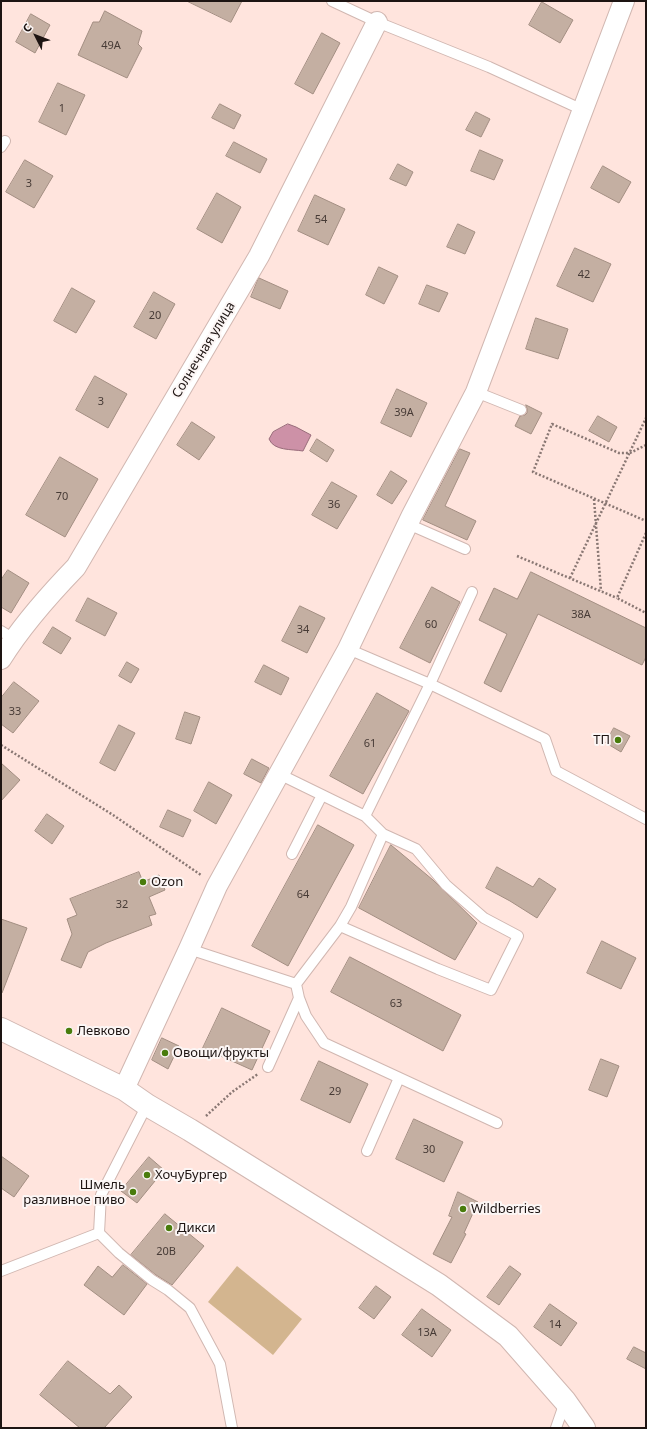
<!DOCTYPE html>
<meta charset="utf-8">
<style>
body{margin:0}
#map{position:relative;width:647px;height:1429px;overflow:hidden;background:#ffe4dd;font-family:"Noto Sans",sans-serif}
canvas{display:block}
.frame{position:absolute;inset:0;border:2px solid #1d1412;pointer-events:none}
.north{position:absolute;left:16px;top:16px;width:40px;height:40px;-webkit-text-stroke:3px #fcf6f5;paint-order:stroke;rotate:312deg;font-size:11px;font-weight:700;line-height:16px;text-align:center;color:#1d1412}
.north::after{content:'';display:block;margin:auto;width:14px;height:18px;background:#1d1412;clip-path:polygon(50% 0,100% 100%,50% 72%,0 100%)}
</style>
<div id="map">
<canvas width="647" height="1429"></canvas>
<div class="frame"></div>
<div class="north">С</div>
</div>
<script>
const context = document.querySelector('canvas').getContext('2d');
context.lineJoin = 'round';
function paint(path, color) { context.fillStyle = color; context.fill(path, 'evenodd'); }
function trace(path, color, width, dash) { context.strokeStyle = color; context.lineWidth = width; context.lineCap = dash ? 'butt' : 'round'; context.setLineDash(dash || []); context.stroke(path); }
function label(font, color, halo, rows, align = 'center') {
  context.font = font + ' "Noto Sans",sans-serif'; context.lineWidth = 4; context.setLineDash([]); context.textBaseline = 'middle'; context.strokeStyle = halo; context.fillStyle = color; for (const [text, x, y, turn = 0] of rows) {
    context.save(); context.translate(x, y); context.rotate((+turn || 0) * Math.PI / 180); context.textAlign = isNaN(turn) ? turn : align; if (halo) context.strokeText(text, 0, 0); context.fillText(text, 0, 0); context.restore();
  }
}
const green = new Path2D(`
 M 237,1266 L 302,1319 L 273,1355 L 208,1302 Z`);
const water = new Path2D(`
 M 288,424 L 296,427 L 311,435 L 303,451 C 291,449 274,451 269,439 L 273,432 Z`);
const building = new Path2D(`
 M 187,1 L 242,1 L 231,22 Z
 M 542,2 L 573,20 L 560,43 L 529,25 Z
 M 105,11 L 142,31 L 138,44 L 142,48 L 127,78 L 78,55 L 93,22 L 99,22 Z
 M 31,14 L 50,25 L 35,53 L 16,42 Z
 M 322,33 L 340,43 L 313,94 L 295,84 Z
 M 58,83 L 85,95 L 66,135 L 39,122 Z
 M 220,104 L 241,115 L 234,129 L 212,118 Z
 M 476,112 L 490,119 L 481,137 L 466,130 Z
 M 234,142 L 267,159 L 260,173 L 226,156 Z
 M 480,150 L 503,160 L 494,180 L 471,171 Z
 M 25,160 L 53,176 L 34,208 L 6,192 Z
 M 398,164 L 413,172 L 406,186 L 390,179 Z
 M 603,166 L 631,182 L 619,203 L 591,188 Z
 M 217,193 L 241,207 L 222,243 L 197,229 Z
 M 315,195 L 345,209 L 328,245 L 298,231 Z
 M 458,224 L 475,232 L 465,254 L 447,247 Z
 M 575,248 L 611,264 L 593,302 L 557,286 Z
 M 379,267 L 398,276 L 384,304 L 366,295 Z
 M 259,278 L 288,291 L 280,309 L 251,297 Z
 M 427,285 L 448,293 L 439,312 L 419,304 Z
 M 72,288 L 95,301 L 76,333 L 54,321 Z
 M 154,292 L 175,304 L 156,339 L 134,327 Z
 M 536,318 L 568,329 L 558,359 L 526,349 Z
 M 95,376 L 127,394 L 108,428 L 76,410 Z
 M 397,389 L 427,403 L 411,437 L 381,423 Z
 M 526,405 L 542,413 L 531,434 L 515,426 L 520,416 L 525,415 L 527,413 L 527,409 Z
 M 598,416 L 617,427 L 609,442 L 589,431 Z
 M 192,422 L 215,437 L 199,460 L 177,445 Z
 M 317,439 L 334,450 L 327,462 L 310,451 Z
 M 460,449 L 470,453 L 445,506 L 476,521 L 467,540 L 423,520 Z
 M 60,457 L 98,479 L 65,537 L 26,515 Z
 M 391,471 L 407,481 L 392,504 L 377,495 Z
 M 332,482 L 357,496 L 337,529 L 312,515 Z
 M 8,570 L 29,583 L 11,613 L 1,607 L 1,580 Z
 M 531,572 L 646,628 L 646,657 L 642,665 L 538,614 L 501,692 L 484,683 L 507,634 L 479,620 L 494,588 L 517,599 Z
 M 432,587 L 460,602 L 430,663 L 400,648 Z
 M 88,598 L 117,613 L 105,636 L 76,621 Z
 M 300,606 L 325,618 L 307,653 L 282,641 Z
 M 53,627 L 71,638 L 61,654 L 43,643 Z
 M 127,662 L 139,669 L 131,683 L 119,676 Z
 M 264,665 L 289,678 L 281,695 L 255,682 Z
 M 14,682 L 39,701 L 13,733 L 1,724 L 1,698 Z
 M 377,693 L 409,711 L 363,794 L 330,776 Z
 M 185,712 L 200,717 L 191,744 L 176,739 Z
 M 119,725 L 135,733 L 115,771 L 100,763 Z
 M 614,728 L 630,736 L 621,752 L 606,743 Z
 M 252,759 L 269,768 L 261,783 L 244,774 Z
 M 1,763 L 20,780 L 1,801 Z
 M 209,782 L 232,795 L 216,824 L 194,811 Z
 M 168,810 L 191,820 L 183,837 L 160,827 Z
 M 47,814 L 64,826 L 52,844 L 35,831 Z
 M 318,825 L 354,845 L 288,966 L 252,946 Z
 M 391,845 L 433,880 L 477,923 L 455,960 L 359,908 Z
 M 497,867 L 533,887 L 539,878 L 556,889 L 537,918 L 510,901 L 486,888 Z
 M 139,872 L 143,882 L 159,875 L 165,890 L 149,897 L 156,914 L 149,916 L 152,925 L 106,943 L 88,952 L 81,968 L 61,960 L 72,934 L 67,919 L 77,915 L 70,899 Z
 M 1,919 L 27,928 L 2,993 L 1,993 Z
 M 602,941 L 636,958 L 621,989 L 587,973 Z
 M 350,957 L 461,1015 L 443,1051 L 331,992 Z
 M 222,1008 L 270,1031 L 252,1070 L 203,1048 Z
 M 162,1038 L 179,1046 L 168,1069 L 152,1060 Z
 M 601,1059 L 619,1066 L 607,1097 L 589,1090 Z
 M 319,1061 L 368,1084 L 350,1123 L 301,1100 Z
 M 414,1119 L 463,1142 L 444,1182 L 396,1159 Z
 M 1,1156 L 29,1176 L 14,1197 L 1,1188 Z
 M 149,1157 L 164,1170 L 137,1203 L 121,1191 Z
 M 458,1192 L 478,1202 L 464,1233 L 466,1234 L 451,1263 L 433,1254 L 452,1217 L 449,1216 Z
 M 165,1214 L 204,1246 L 172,1285 L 156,1275 L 131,1255 Z
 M 123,1265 L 147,1284 L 124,1315 L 84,1285 L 98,1266 L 112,1277 Z
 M 510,1266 L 521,1274 L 499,1305 L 487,1297 Z
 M 376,1286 L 391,1297 L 374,1319 L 359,1308 Z
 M 550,1304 L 577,1323 L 561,1346 L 534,1327 Z
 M 422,1309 L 451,1330 L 432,1357 L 402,1335 Z
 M 634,1347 L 646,1353 L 646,1369 L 627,1359 Z
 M 68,1361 L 110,1394 L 119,1385 L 132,1397 L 104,1428 L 80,1428 L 40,1395 Z`);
const path = new Path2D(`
 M 646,445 L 630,453 L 619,453 L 552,424 L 533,472 L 646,521
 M 594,499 L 601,591
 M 646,533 L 617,598 L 646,613
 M 517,556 L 617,598
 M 570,578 L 646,418
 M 1,745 L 113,815 L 201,875
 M 206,1116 L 232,1092 L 258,1074`);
const lane = new Path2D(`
 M 332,1 L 377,22 L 489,67 L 583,110
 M 1,147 L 5,141
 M 476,392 L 521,410
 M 408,524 L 465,549
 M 1,631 L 14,639
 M 348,649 L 430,684 L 545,739 L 556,771 L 646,819
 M 279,774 L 365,816 L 383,834 L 416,849 L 446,885 L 484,918 L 518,936 L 491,990 L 438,969 L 340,926
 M 365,816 L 430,684 L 472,592
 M 292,854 L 322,795
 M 189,949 L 296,984 L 299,998 L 306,1016 L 324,1043 L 497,1123
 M 296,984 L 340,926 L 351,907 L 383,834
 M 268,1067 L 299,998
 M 367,1151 L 399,1078
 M 99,1233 L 119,1253 L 152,1280 L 168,1290 L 190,1308 L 220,1364 L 232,1428
 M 1,1271 L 99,1233 L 101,1195 L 147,1105
 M 556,1428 L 565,1402`);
const street = new Path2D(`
 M 1,659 C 22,625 48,596 76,567 L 259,256 L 377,22
 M 124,1089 L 189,949 L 217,886 L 348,649 L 412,515 L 476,392 L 624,1`);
const secondary = new Path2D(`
 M 1,1029 L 124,1089 L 147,1105 L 190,1130 L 439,1285 L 508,1336 L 565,1401 L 584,1428`);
const markers = [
 [618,740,4,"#497c0c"],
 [143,882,4,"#497c0c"],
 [69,1031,4,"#497c0c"],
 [165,1053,4,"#497c0c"],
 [147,1175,4,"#497c0c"],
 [133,1192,4,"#497c0c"],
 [463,1209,4,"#497c0c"],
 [169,1228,4,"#497c0c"]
];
const numberNames = [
 ["49А",111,46],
 ["1",62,109],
 ["3",29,184],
 ["54",321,220],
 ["42",584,275],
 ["20",155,316],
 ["3",101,402],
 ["39А",404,413],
 ["70",62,497],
 ["36",334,505],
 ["38А",581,615],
 ["60",431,625],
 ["34",303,630],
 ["33",15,712],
 ["61",370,744],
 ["64",303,895],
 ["32",122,905],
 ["63",396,1004],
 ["29",335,1092],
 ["30",429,1150],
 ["20В",166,1252],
 ["14",555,1325],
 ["13А",427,1333]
];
const streetNames = [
 ["Солнечная улица",204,350,-59]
];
const poiNames = [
 ["ТП",610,740,"right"],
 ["Ozon",151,882],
 ["Левково",77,1031],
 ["Овощи/фрукты",173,1053],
 ["ХочуБургер",155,1175],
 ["Шмель",125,1185,"right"],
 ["разливное пиво",125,1200,"right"],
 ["Wildberries",471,1209],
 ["Дикси",177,1228]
];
paint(green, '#d3b58f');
paint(water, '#cd91a7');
trace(water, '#986c7a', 1);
paint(building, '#c4afa2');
trace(building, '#a38e82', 1);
trace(lane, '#d1b7b1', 12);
trace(street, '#d1b7b1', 22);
trace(secondary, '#d1b7b1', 24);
trace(path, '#897773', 2.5, [2, 2]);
trace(lane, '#fff', 10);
trace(street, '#fff', 20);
trace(secondary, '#fff', 22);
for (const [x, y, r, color] of markers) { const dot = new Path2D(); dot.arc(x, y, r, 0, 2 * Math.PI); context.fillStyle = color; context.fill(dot); trace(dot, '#fcf6f5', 1.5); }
label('11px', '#473b36', null, numberNames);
label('13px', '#1d1412', '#fcf6f5', streetNames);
label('13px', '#1d1412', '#fcf6f5', poiNames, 'left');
</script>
